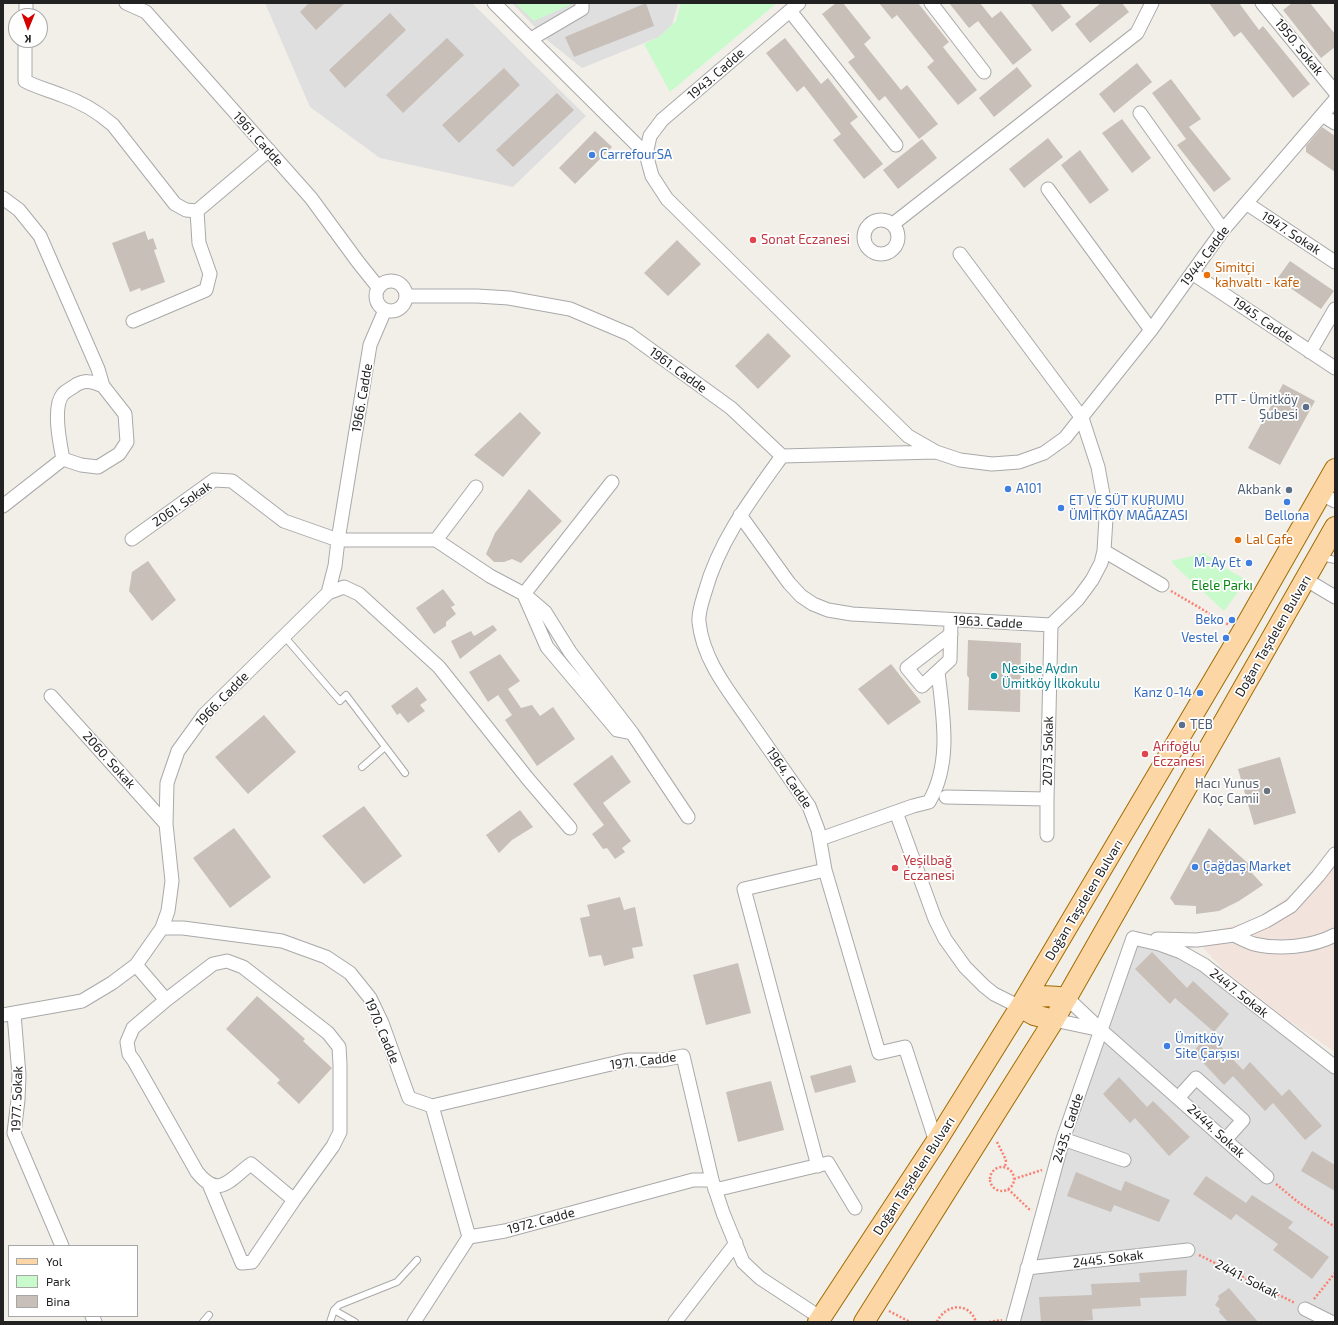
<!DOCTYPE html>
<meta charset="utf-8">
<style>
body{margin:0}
#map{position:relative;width:1338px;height:1325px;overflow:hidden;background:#f2efe9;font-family:"Exo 2",sans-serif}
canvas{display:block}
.frame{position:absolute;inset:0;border:4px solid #222;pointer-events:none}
.legend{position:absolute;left:8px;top:1245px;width:130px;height:72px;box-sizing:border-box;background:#fff;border:1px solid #a7a7a7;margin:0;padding:5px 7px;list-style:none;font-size:12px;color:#222}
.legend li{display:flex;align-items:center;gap:8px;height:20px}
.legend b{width:20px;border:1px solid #a7a7a7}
.north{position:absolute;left:8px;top:8px;width:40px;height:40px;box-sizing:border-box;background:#fff;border:1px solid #a7a7a7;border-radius:50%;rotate:181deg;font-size:11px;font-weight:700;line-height:16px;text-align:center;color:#222}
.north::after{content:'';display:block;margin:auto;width:14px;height:18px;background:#d40000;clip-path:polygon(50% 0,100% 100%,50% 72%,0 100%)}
</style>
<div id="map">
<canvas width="1338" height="1325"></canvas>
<div class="frame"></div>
<ul class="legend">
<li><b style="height:5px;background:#fcd6a4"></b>Yol</li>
<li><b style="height:11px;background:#c8facc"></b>Park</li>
<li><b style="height:11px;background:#c7bfb8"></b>Bina</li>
</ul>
<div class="north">K</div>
</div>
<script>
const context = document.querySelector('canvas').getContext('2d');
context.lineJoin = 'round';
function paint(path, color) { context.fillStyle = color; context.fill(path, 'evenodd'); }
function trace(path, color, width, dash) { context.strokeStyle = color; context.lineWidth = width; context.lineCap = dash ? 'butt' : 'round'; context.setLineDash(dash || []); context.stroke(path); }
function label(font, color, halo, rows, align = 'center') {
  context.font = font + ' "Exo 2",sans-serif'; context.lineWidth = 3.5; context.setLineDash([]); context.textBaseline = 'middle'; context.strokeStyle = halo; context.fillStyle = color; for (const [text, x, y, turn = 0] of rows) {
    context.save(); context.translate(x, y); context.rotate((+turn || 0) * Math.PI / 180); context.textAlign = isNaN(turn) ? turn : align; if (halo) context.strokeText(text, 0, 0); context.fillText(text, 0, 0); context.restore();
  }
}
const residential = new Path2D(`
 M 265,3 L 472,3 L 586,116 L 513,187 L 380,158 L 310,107 Z
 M 512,3 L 678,3 L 672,25 L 659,37 L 582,68 L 547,40 Z
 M 1133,938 L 1181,952 L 1335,1067 L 1335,1322 L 1013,1322 L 1042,1213 Z`);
const military = new Path2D(`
 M 1335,844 L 1335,1052 L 1285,1018 L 1222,968 L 1204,949 L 1203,934 L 1257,919 L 1303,886 Z`);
const park = new Path2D(`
 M 515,3 L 574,3 L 534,21 Z
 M 681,3 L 777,3 L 670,92 L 644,44 L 659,37 L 676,21 Z
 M 1204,553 L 1232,572 L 1247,580 L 1224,611 L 1177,568 L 1171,561 Z`);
const building = new Path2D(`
 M 309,3 L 345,3 L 316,30 L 300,12 Z
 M 646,3 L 654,26 L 574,57 L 565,37 Z
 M 836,3 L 843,3 L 871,38 L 864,44 L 901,90 L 907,85 L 938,124 L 919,139 L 885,96 L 879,101 L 848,62 L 855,57 L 822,14 Z
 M 879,3 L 918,3 L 949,42 L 943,47 L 977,90 L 958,105 L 927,67 L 934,61 L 897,15 L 892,19 Z
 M 949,3 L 980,3 L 992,18 L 1001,11 L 1032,50 L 1013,65 L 978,21 L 969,28 Z
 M 1030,3 L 1060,3 L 1071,17 L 1052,32 Z
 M 1101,3 L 1122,3 L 1129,12 L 1090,43 L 1075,24 Z
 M 1209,3 L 1239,3 L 1259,30 L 1263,26 L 1310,84 L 1293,98 L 1241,32 L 1234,37 Z
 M 1292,3 L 1310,3 L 1335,34 L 1335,47 L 1321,58 L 1283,10 Z
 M 390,13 L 406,30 L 345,88 L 329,70 Z
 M 447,38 L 464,55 L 403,113 L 386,95 Z
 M 785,38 L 821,84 L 828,78 L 858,117 L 850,123 L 883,164 L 864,179 L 833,140 L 841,134 L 804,86 L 797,92 L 766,53 Z
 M 1137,63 L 1152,82 L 1114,113 L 1099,94 Z
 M 1017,67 L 1032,86 L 994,117 L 979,98 Z
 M 504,68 L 520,85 L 459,143 L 442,125 Z
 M 1171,79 L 1201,119 L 1189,127 L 1231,179 L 1214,192 L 1177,145 L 1186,139 L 1152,93 Z
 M 557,93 L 574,110 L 513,167 L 496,150 Z
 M 1122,119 L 1151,158 L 1132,173 L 1102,133 Z
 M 1322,127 L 1335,136 L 1335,172 L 1306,152 L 1306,146 Z
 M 595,131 L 612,147 L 575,184 L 559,168 Z
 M 1048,138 L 1063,157 L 1024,188 L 1009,169 Z
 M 922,139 L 937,158 L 898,189 L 883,170 Z
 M 1080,150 L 1109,190 L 1090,204 L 1061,165 Z
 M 145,231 L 148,240 L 153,238 L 157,249 L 154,250 L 165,282 L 141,291 L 140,288 L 130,292 L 112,243 Z
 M 677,240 L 701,264 L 668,296 L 644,273 Z
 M 1290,261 L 1334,291 L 1321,309 L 1277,279 Z
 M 768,333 L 791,356 L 758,389 L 735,366 Z
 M 1283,384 L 1315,401 L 1280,465 L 1248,448 Z
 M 520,412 L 541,433 L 503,477 L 474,455 Z
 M 529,489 L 562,521 L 521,563 L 512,559 L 504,562 L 494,562 L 486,554 L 495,533 Z
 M 148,561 L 176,600 L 152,621 L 129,591 L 132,572 Z
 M 443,589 L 455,605 L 451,607 L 456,614 L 446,622 L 446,626 L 434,634 L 416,608 Z
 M 493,625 L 497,630 L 460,659 L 451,641 L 471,631 L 474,636 Z
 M 968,640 L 1021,643 L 1020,712 L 968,710 L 969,678 L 967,675 Z
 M 500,654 L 520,681 L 508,689 L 521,708 L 532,705 L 540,716 L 553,707 L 575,739 L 537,766 L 505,720 L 512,715 L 498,695 L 488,702 L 469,672 Z
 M 891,664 L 921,702 L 888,725 L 858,689 Z
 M 417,687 L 427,700 L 420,705 L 425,711 L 408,723 L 400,713 L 397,715 L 391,706 Z
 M 264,715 L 296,752 L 248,794 L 215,757 Z
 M 612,755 L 631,782 L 603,803 L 631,841 L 622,848 L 625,852 L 615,859 L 607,848 L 603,849 L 592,834 L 604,825 L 573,784 Z
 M 1280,757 L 1296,813 L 1254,825 L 1238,769 Z
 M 364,806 L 402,856 L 364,884 L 322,836 Z
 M 520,810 L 533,827 L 512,840 L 499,853 L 486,835 Z
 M 234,828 L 271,877 L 230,908 L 193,858 Z
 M 1209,828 L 1251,866 L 1250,871 L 1263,885 L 1239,901 L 1219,911 L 1196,914 L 1196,906 L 1175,905 L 1170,898 Z
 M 620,897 L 624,910 L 635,907 L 643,946 L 632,948 L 634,958 L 604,966 L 601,955 L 589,957 L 580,918 L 590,916 L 587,905 Z
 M 1152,952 L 1187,988 L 1193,981 L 1229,1014 L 1214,1032 L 1175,998 L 1170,1004 L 1135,969 Z
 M 738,963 L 751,1013 L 706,1025 L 693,975 Z
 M 257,996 L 283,1019 L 305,1039 L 303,1041 L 332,1068 L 299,1104 L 277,1083 L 280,1080 L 226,1029 Z
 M 1209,1034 L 1243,1070 L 1250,1062 L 1282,1096 L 1289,1089 L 1322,1126 L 1305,1140 L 1273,1103 L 1265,1111 L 1233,1076 L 1224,1085 L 1193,1052 Z
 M 851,1065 L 856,1082 L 815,1093 L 810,1076 Z
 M 1119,1077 L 1147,1107 L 1153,1101 L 1190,1137 L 1169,1156 L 1135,1118 L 1130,1123 L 1103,1094 Z
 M 771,1081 L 784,1130 L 738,1142 L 726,1092 Z
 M 1312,1151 L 1335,1165 L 1335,1191 L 1301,1171 Z
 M 1076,1172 L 1121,1191 L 1125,1181 L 1170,1200 L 1159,1222 L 1114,1205 L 1111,1212 L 1067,1196 Z
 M 1206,1176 L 1246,1203 L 1252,1195 L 1293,1222 L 1288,1228 L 1329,1257 L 1312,1279 L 1273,1250 L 1278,1244 L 1236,1214 L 1231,1220 L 1193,1194 Z
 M 1187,1270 L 1186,1296 L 1140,1298 L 1141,1306 L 1092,1309 L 1093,1320 L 1066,1322 L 1041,1322 L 1039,1297 L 1092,1295 L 1091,1284 L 1140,1282 L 1139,1273 Z
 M 1229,1288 L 1258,1322 L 1228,1322 L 1219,1312 L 1220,1309 L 1215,1305 L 1219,1299 L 1218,1296 Z`);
const path = new Path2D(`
 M 1171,591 L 1229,625
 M 997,1142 L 1006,1160 L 1005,1167
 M990 1179a12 12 0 1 1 24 0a12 12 0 1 1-24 0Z
 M 1014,1179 L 1042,1170
 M 1276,1184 L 1298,1202 L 1335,1227
 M 1008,1189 L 1029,1209 L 1032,1210
 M 1199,1255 L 1295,1303
 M 1314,1299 L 1335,1273
 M 889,1311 L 910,1322
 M 937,1322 C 945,1304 969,1301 976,1322
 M 989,1322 L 1002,1320`);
const lane = new Path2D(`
 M 1321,557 L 1335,560
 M 284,636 L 340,701 L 346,695 L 405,773
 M 362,767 L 385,747
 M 334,1310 L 355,1322
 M 203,1322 L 209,1315
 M 330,1322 L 334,1310 L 339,1305 L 397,1282 L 417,1260`);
const street = new Path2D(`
 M 126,3 L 146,12 L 311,198 L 358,262 L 378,287
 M 494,3 L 646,154 L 652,176 L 667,199 L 908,436 L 936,452 L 960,460 L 992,464 L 1019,462 L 1044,453 L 1065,438 L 1151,330 L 1192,273 L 1223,230 L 1335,100
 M 931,3 L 984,72
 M 1262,3 L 1335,92
 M 790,11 L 896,145
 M 26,16 L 26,3
 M 531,39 L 582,9 L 582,3
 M 25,40 L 25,81 C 36,87 49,90 61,95 C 79,101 98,112 113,125 L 175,204 L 186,210 L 197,211 L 269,150
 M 1140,113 L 1223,230
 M 1322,115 L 1335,123
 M 646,154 L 650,136 L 662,120 L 799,3
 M 1048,189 L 1151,330
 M 3,198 L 19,210 L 40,236 L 98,369 L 103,386 L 125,414 L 127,442 L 119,454 L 98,467 L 81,465 L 63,459 L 3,506
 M 1246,203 L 1335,262
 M864 237a17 17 0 1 1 34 0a17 17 0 1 1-34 0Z
 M 893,224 L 1137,33 L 1152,3
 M 1192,273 L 1335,368
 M376 296a15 15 0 1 1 30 0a15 15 0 1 1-30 0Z
 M 406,296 L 477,296 L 509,298 L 570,309 L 629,334 L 731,408 L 782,456 L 935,452
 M 133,321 L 206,290 L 210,274 L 199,243 L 197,211
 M 1310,352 L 1335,309
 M 782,456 C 751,499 719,541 705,592 C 702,602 698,613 699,622 C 703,662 732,695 753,726 C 772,753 790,779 809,806 L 818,830 L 825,870 L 879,1053 L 905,1047 L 936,1142
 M 63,459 C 60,444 52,407 63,394 C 66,391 70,389 73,387 C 84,379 91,381 103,386
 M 1321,494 L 1335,501
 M 740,515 L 789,583 L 801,596 L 813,604 L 828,610 L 852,614 L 1051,625 L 1078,599 L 1092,580 L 1101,563 L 1104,551 L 1106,518 L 1104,500 L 1098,467 L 1082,418 L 960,254
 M 132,539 L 214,480 L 232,481 L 284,521 L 338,540 L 436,540 L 490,576 L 524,594 L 545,612 L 570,652 L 632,733 L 688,817
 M 436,540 L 476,487
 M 1104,551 L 1162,585
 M 1305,579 L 1335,597
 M 328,593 L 344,587 L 359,594 L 439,667 L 528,779 L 570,828
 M 524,594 L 612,482
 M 525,597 L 547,647 L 617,730 L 632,733
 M 951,634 L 907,668 L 922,686 L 950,660 L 951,620
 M 51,696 L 166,824
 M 946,797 L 1047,799 L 1051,625
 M 896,812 L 935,919 L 945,939 L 965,967 L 984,986 L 994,994 L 1020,1007
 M 1047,835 L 1047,799
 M 820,839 L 913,806 L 929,802 C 952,763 943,715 938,672
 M 162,928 L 183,928 L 282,941 L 326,957 L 350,973 L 370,998 L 382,1023 L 409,1098 L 432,1106
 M 1234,935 C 1240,938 1247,942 1254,944 C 1279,950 1312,947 1335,935
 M 1133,938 L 1159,944 L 1181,952 L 1204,965 L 1335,1067
 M 1157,939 L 1197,940 L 1234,935 L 1266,921 L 1291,906 L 1318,876 L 1335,854
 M 227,961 L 243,967 L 328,1033 L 339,1047 L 340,1064 L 340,1132 L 333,1146 L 294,1200 L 251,1164 C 230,1179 219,1200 197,1172 L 134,1061 L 129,1054 L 127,1042 L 133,1028 L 166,1000 L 213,964 Z
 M 136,965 L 166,1000
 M 1067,998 L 1101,1030 L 1267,1177
 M 14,1014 L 19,1075 L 18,1100 L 14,1133 L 62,1246
 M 3,1015 L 82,1001 L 112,983 L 136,965 L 162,928 L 168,911 L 172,881 L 166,824 L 167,783 L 178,751 L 204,715 L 328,593 L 335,566 L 338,540 L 370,345 L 385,310
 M 1054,1020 L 1101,1030
 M 1178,1098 L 1196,1078 L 1243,1120 L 1225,1140
 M 1063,1139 L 1124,1160
 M 818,1166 L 744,889 L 825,870
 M 209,1184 L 242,1263 L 252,1262 L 294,1200
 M 715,1190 L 828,1163 L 855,1208
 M 469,1237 L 432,1106 L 628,1060 L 662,1060 L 683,1056 L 712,1180 L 723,1213 L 743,1262 L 760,1278 L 821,1318
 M 1027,1268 L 1188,1250
 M 1305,1309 L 1331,1322
 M 92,1316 L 95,1322
 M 414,1322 L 469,1237 L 505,1231 L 693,1180 L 712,1180
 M 675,1322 L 736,1243
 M 1013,1322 L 1063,1139 L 1133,938`);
const primary = new Path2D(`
 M 1020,1007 C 1037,994 1046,995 1067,998
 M 1020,1007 L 1034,1015 L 1054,1020
 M 818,1322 L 936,1142 L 1020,1007 L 1242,632 L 1335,469
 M 864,1322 L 1054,1020 L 1335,527`);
const markers = [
 [592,155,4,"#3f7fe0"],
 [753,240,4,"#e0444e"],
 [1207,275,4,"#e8710a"],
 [1306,407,4,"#5c6f8a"],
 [1008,489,4,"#3f7fe0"],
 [1289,490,4,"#5c6f8a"],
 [1287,502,4,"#3f7fe0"],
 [1061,508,4,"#3f7fe0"],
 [1238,540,4,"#e8710a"],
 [1249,563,4,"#3f7fe0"],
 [1232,620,4,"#3f7fe0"],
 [1226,638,4,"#3f7fe0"],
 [994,676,4,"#0f9aa8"],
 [1200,693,4,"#3f7fe0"],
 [1182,725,4,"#5c6f8a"],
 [1145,754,4,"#e0444e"],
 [1267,791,4,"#6b7280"],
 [1195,867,4,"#3f7fe0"],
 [895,868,4,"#e0444e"],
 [1167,1046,4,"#3f7fe0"]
];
const streetNames = [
 ["1950. Sokak",1299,47,51],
 ["1943. Cadde",716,74,-41],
 ["1961. Cadde",258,139,48],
 ["1947. Sokak",1291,233,33],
 ["1944. Cadde",1205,256,-53],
 ["1945. Cadde",1263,320,34],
 ["1961. Cadde",678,370,36],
 ["1966. Cadde",362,398,-80],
 ["2061. Sokak",182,504,-35],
 ["1963. Cadde",988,622,3],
 ["Doğan Taşdelen Bulvarı",1273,636,-60],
 ["1966. Cadde",222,699,-46],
 ["2073. Sokak",1048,751,-89],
 ["2060. Sokak",109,760,48],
 ["1964. Cadde",789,778,56],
 ["Doğan Taşdelen Bulvarı",1084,900,-59],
 ["2447. Sokak",1239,993,38],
 ["1970. Cadde",382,1031,67],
 ["1971. Cadde",643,1061,-7],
 ["1977. Sokak",17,1099,-88],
 ["2435. Cadde",1068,1128,-72],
 ["2444. Sokak",1216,1131,42],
 ["Doğan Taşdelen Bulvarı",914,1176,-57],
 ["1972. Cadde",541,1221,-15],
 ["2445. Sokak",1108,1259,-7],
 ["2441. Sokak",1247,1279,27]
];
const shopNames = [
 ["CarrefourSA",600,155],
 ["A101",1016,489],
 ["ET VE SÜT KURUMU",1069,501],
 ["ÜMİTKÖY MAĞAZASI",1069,516],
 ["Bellona",1287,516,"center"],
 ["M-Ay Et",1241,563,"right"],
 ["Beko",1224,620,"right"],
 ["Vestel",1218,638,"right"],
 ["Kanz 0-14",1192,693,"right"],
 ["Çağdaş Market",1203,867],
 ["Ümitköy",1175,1039],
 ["Site Çarşısı",1175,1054]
];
const healthNames = [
 ["Sonat Eczanesi",761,240],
 ["Arifoğlu",1153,747],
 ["Eczanesi",1153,762],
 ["Yeşilbağ",903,861],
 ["Eczanesi",903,876]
];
const foodNames = [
 ["Simitçi",1215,268],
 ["kahvaltı - kafe",1215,283],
 ["Lal Cafe",1246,540]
];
const serviceNames = [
 ["PTT - Ümitköy",1298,400],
 ["Şubesi",1298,415],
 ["Akbank",1281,490],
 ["TEB",1190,725,"left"]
];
const parkNames = [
 ["Elele Parkı",1222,586]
];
const cultureNames = [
 ["Nesibe Aydın",1002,669],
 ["Ümitköy İlkokulu",1002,684]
];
const worshipNames = [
 ["Hacı Yunus",1259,784],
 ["Koç Camii",1259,799]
];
paint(residential, '#e0dfdf');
paint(military, '#f3e3dd');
paint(park, '#c8facc');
paint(building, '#c7bfb8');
trace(lane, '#a9a9a9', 8);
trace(street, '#a9a9a9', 15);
trace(primary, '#a06b00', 22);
trace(path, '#fa8072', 2.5, [2, 2]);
trace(lane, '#fff', 6);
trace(street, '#fff', 13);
trace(primary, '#fcd6a4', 20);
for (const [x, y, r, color] of markers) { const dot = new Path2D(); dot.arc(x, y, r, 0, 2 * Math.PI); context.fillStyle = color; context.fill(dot); trace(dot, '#fff', 1.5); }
label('13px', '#222', '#fff', streetNames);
label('13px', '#366cbe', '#fff', shopNames, 'left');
label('13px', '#be3a42', '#fff', healthNames, 'left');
label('13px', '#c56008', '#fff', foodNames, 'left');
label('13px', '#4e5e75', '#fff', serviceNames, 'right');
label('13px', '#0c8416', '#fff', parkNames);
label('13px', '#0d838f', '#fff', cultureNames, 'left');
label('13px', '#5b616d', '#fff', worshipNames, 'right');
</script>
